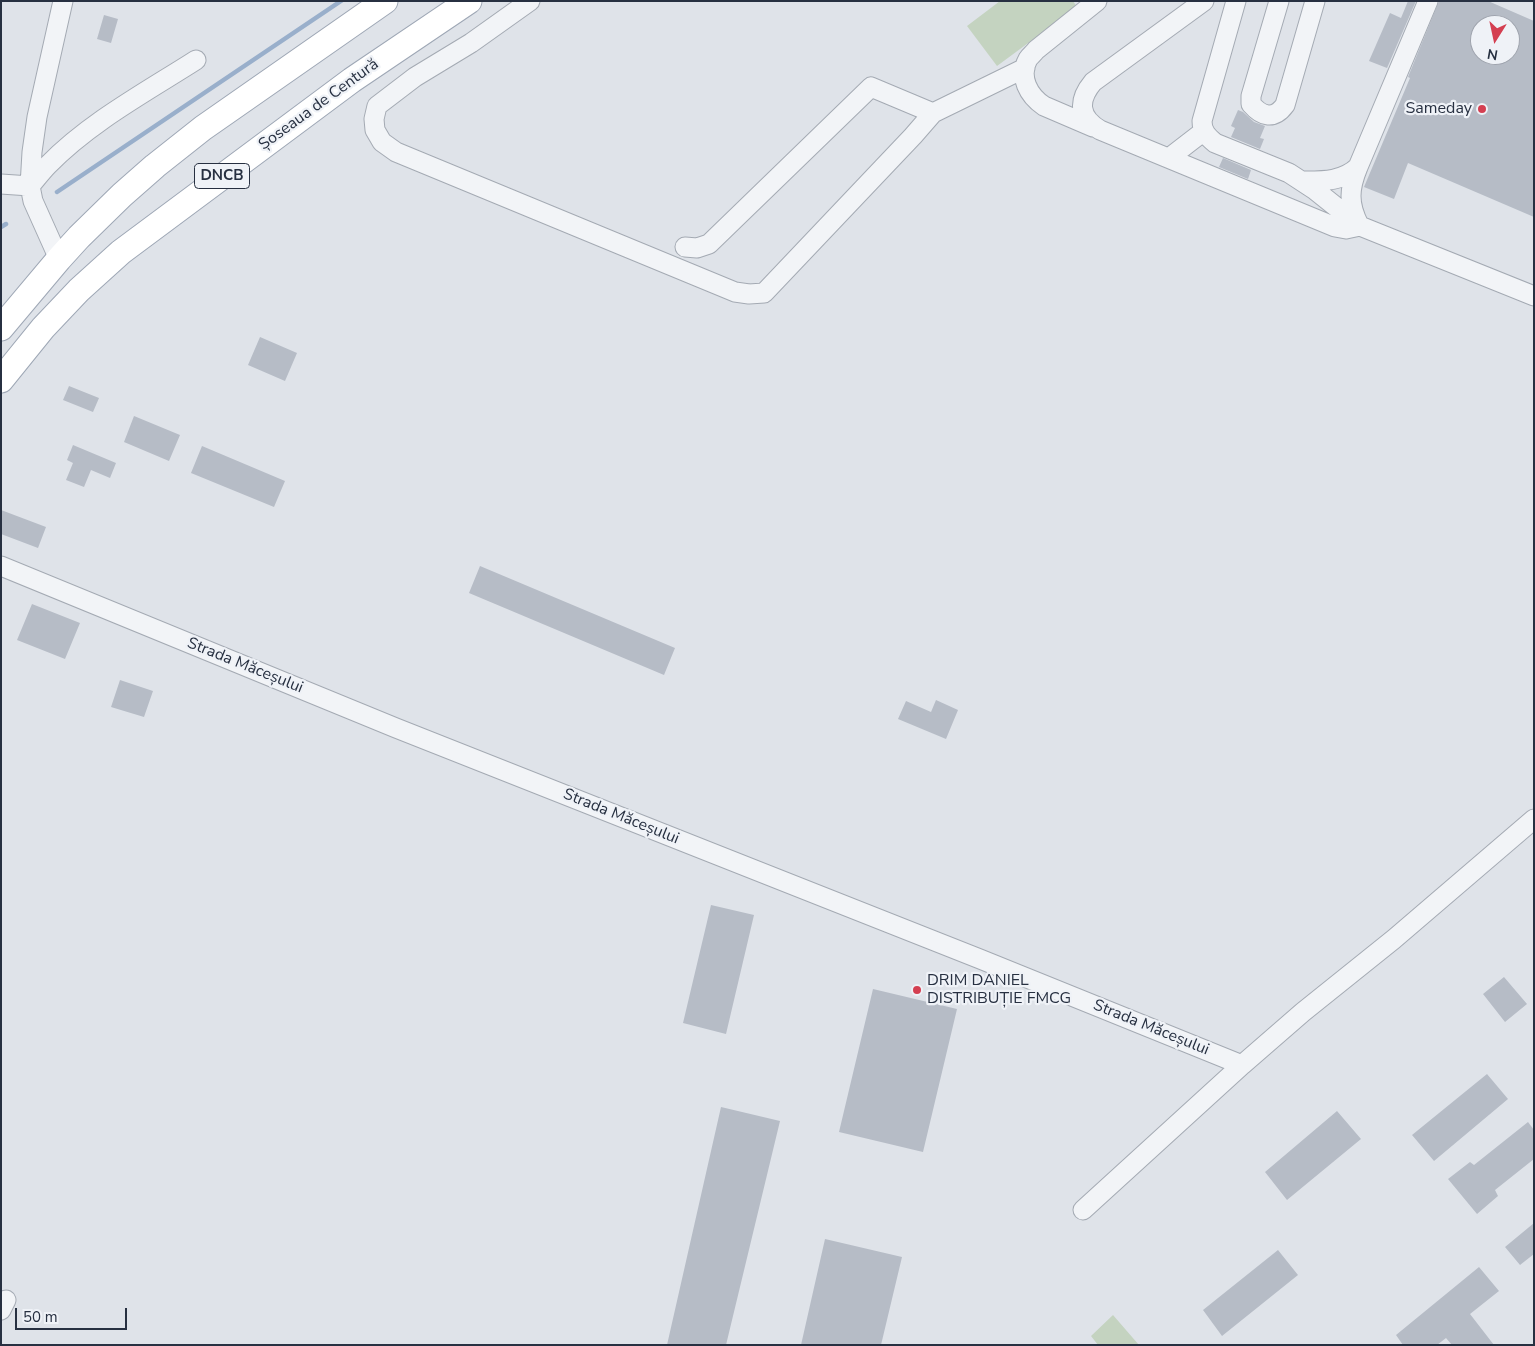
<!DOCTYPE html>
<meta charset="utf-8">
<style>
body{margin:0}
#map{position:relative;width:1535px;height:1346px;overflow:hidden;background:#dfe3e9;font-family:"Nunito Sans",sans-serif}
canvas{display:block}
.frame{position:absolute;inset:0;border:2px solid #273041;pointer-events:none}
.north{position:absolute;left:1470px;top:15px;width:50px;height:50px;box-sizing:border-box;background:#eff2f7;border:1px solid #9fa4ae;border-radius:50%;rotate:190deg;font-size:14px;font-weight:700;line-height:20px;text-align:center;color:#273041}
.north::after{content:'';display:block;margin:auto;width:18px;height:22px;background:#d43f51;clip-path:polygon(50% 0,100% 100%,50% 72%,0 100%)}
.scale{position:absolute;left:15px;top:1308px;width:112px;height:22px;box-sizing:border-box;border:2px solid #273041;border-top:0;padding-left:6px;font-size:15px;line-height:18px;white-space:nowrap;color:#273041;-webkit-text-stroke:4px #eff2f7;paint-order:stroke}
</style>
<div id="map">
<canvas width="1535" height="1346"></canvas>
<div class="frame"></div>
<div class="north">N</div>
<div class="scale">50 m</div>
</div>
<script>
const context = document.querySelector('canvas').getContext('2d');
context.lineJoin = 'round';
function paint(path, color) { context.fillStyle = color; context.fill(path, 'evenodd'); }
function trace(path, color, width, dash) { context.strokeStyle = color; context.lineWidth = width; context.lineCap = dash ? 'butt' : 'round'; context.setLineDash(dash || []); context.stroke(path); }
function label(font, color, halo, rows, align = 'center') {
  context.font = font + ' "Nunito Sans",sans-serif'; context.lineWidth = 4.5; context.setLineDash([]); context.textBaseline = 'middle'; context.strokeStyle = halo; context.fillStyle = color; for (const [text, x, y, turn = 0] of rows) {
    context.save(); context.translate(x, y); context.rotate((+turn || 0) * Math.PI / 180); context.textAlign = isNaN(turn) ? turn : align; if (halo) context.strokeText(text, 0, 0); context.fillText(text, 0, 0); context.restore();
  }
}
const green = new Path2D(`
 M 1000,1 L 1073,1 L 1077,7 L 997,66 L 967,26 Z
 M 1113,1315 L 1139,1345 L 1098,1345 L 1091,1336 Z`);
const stream = new Path2D(`
 M 57,192 L 341,1
 M 1,227 L 6,224`);
const building = new Path2D(`
 M 1408,1 L 1416,1 L 1387,68 L 1369,61 L 1390,13 L 1401,18 Z
 M 1439,1 L 1488,1 L 1534,21 L 1534,217 L 1408,163 L 1394,199 L 1364,187 L 1410,78 L 1408,77 ZM 1480,25 L 1510,25 L 1510,55 L 1480,55 Z
 M 104,15 L 118,19 L 111,43 L 97,39 Z
 M 1238,110 L 1243,112 L 1254,122 L 1265,126 L 1260,138 L 1264,139 L 1260,149 L 1231,137 L 1235,128 L 1231,126 Z
 M 1223,158 L 1251,170 L 1248,179 L 1219,167 Z
 M 260,337 L 297,353 L 285,381 L 248,365 Z
 M 69,386 L 99,398 L 93,412 L 63,400 Z
 M 134,416 L 180,435 L 169,461 L 124,442 Z
 M 73,445 L 116,463 L 110,478 L 91,470 L 84,487 L 66,480 L 73,463 L 67,460 Z
 M 202,446 L 285,481 L 274,507 L 191,473 Z
 M 1,510 L 46,527 L 38,548 L 1,534 Z
 M 480,566 L 675,648 L 664,675 L 469,593 Z
 M 32,604 L 80,623 L 65,659 L 17,640 Z
 M 120,680 L 153,691 L 144,717 L 111,707 Z
 M 936,700 L 958,710 L 946,739 L 898,719 L 906,701 L 931,712 Z
 M 711,905 L 754,915 L 726,1034 L 683,1023 Z
 M 1504,977 L 1527,1004 L 1505,1022 L 1483,994 Z
 M 873,989 L 957,1009 L 923,1152 L 839,1132 Z
 M 1487,1074 L 1508,1099 L 1434,1161 L 1412,1135 Z
 M 721,1107 L 780,1121 L 726,1345 L 667,1345 Z
 M 1337,1111 L 1361,1139 L 1287,1200 L 1265,1172 Z
 M 1528,1122 L 1534,1130 L 1534,1159 L 1495,1190 L 1498,1196 L 1477,1214 L 1448,1179 L 1470,1162 L 1474,1165 Z
 M 1534,1223 L 1534,1254 L 1520,1265 L 1505,1247 Z
 M 825,1239 L 902,1257 L 881,1345 L 801,1345 Z
 M 1278,1250 L 1298,1275 L 1222,1336 L 1203,1310 Z
 M 1479,1267 L 1499,1291 L 1470,1314 L 1494,1345 L 1452,1345 L 1446,1338 L 1437,1345 L 1403,1345 L 1396,1335 Z`);
const minor = new Path2D(`
 M 530,1 L 471,43 L 415,77 L 377,106 L 374,119 L 375,130 L 382,142 L 396,152 L 735,292 L 749,294 L 764,293 L 913,136 L 933,113 L 871,87 L 709,244 L 697,248 L 685,247
 M 1204,1 L 1093,82 C 1078,100 1078,117 1100,130 L 1335,227 L 1346,229 L 1360,226
 M 1236,1 L 1202,121 C 1202,132 1208,137 1215,143 L 1289,173 L 1315,190 L 1360,226 L 1534,296
 M 1279,1 L 1251,96 L 1251,104 C 1262,117 1274,120 1285,105 L 1315,1
 M 933,113 L 1025,68
 M 1093,127 L 1044,106 C 1029,96 1018,77 1028,59 C 1030,56 1034,53 1036,50 L 1097,1
 M 1169,158 L 1204,131
 M 1358,167 C 1349,189 1348,203 1359,225
 M 1302,181 C 1322,181 1342,182 1358,167 L 1428,1
 M 1,184 L 30,186 C 36,179 42,171 48,165 C 90,122 146,92 196,60
 M 59,259 L 33,201 L 30,186 L 32,152 L 37,117 L 63,1
 M 1,566 L 396,728 L 980,959 L 1242,1065
 M 1083,1210 L 1242,1065 L 1303,1012 L 1394,939 L 1534,819
 M 1,1310 L 6,1300`);
const major = new Path2D(`
 M 1,328 L 59,259 L 79,237 L 122,195 L 155,166 L 203,128 L 385,1
 M 1,380 L 43,328 L 79,290 L 121,252 L 352,80 L 469,1`);
const markers = [
 [1482,109,5,"#d43f51"],
 [917,990,5,"#d43f51"]
];
const shields = [
 [222,176,55]
];
const shieldNames = [
 ["DNCB",222,176]
];
const streetNames = [
 ["Șoseaua de Centură",319,105,-36],
 ["Strada Măceșului",245,666,22],
 ["Strada Măceșului",621,817,22],
 ["Strada Măceșului",1151,1028,22]
];
const poiNames = [
 ["Sameday",1472,109],
 ["DRIM DANIEL",927,981,"left"],
 ["DISTRIBUȚIE FMCG",927,999,"left"]
];
paint(green, '#c4d3c0');
trace(stream, '#99afcb', 4.5);
paint(building, '#b6bcc6');
trace(minor, '#a4aab3', 21);
trace(major, '#9ea7b5', 27);
trace(minor, '#f2f4f7', 19);
trace(major, '#fff', 25);
for (const [x, y, r, color] of markers) { const dot = new Path2D(); dot.arc(x, y, r, 0, 2 * Math.PI); context.fillStyle = color; context.fill(dot); trace(dot, '#eff2f7', 2); }
for (const [x, y, w] of shields) { const box = new Path2D(); box.roundRect(x - w / 2, y - 12.5, w, 25, 4); context.fillStyle = '#eff2f7'; context.fill(box); trace(box, '#273041', 1); }
label('bold 15px', '#273041', null, shieldNames);
label('16px', '#273041', '#eff2f7', streetNames);
label('16px', '#273041', '#eff2f7', poiNames, 'right');
</script>
